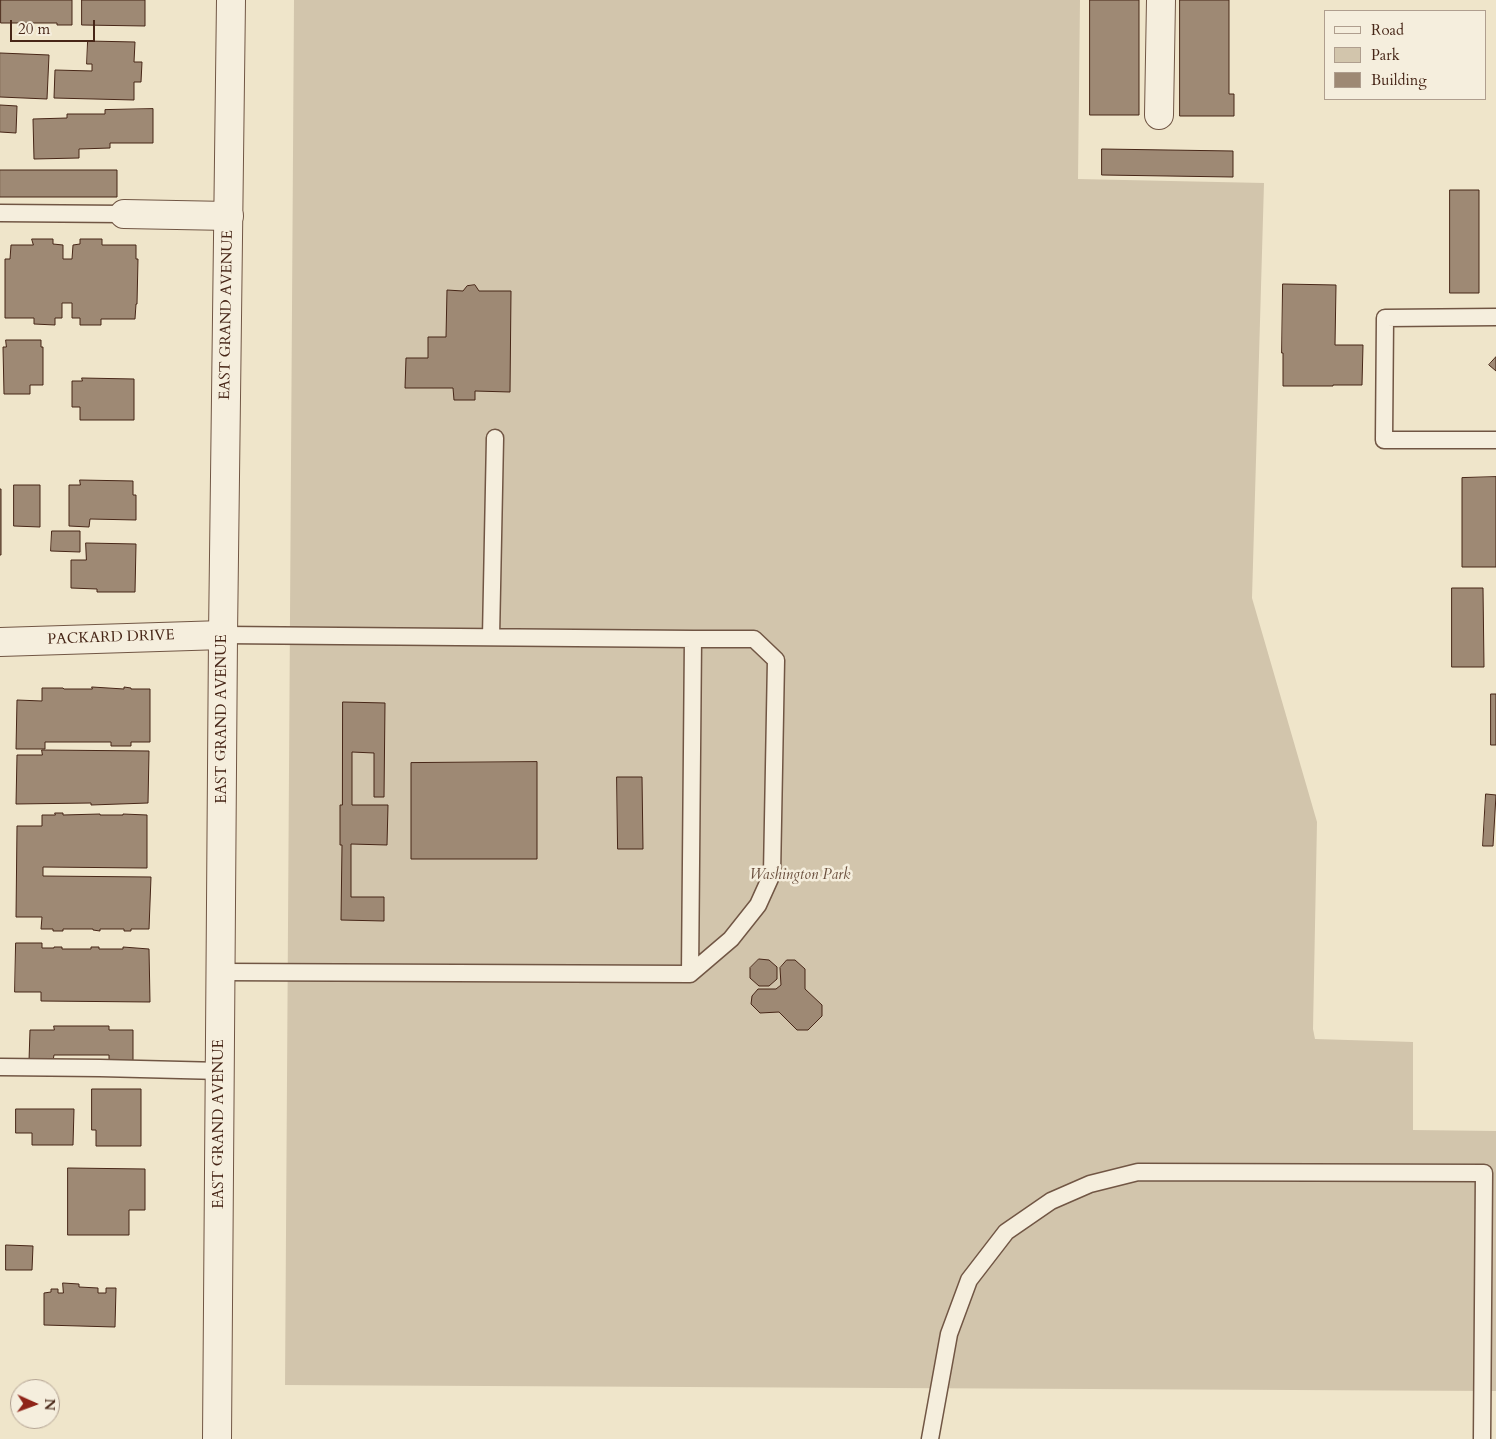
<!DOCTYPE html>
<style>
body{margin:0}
#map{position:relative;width:1496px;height:1439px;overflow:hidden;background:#efe5ca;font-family:Cardo,serif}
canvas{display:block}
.legend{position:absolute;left:1324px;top:10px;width:162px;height:90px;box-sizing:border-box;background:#f5eedd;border:1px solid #af9e8e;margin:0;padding:6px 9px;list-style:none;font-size:15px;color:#472617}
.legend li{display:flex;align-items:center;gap:10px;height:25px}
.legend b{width:25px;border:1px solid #af9e8e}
.north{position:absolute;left:10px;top:1379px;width:50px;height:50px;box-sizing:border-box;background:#f5eedd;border:1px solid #af9e8e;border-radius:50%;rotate:92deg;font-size:14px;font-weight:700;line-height:20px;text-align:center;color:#472617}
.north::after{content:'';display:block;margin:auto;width:18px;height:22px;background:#8f2418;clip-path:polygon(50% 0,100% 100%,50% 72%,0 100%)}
.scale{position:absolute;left:10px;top:20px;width:85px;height:22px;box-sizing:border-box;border:2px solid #472617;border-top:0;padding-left:6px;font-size:15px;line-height:18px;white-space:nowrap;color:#472617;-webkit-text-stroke:4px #f5eedd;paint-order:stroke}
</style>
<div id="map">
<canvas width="1496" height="1439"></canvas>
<ul class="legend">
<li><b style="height:6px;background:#f5eedd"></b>Road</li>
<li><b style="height:14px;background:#d2c5ac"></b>Park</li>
<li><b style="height:14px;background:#9e8974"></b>Building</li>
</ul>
<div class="north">N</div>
<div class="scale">20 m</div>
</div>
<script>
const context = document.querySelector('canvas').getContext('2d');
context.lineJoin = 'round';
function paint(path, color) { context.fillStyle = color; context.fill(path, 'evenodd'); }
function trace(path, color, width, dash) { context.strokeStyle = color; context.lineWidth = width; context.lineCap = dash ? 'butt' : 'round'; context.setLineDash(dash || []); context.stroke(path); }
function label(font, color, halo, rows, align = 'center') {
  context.font = font + ' Cardo,serif'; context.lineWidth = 5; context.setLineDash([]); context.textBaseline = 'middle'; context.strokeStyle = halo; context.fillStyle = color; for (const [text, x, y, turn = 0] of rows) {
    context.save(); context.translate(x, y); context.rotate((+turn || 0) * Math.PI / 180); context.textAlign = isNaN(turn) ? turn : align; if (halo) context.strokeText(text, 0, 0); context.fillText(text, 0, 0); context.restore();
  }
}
const green = new Path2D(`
 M 294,0 L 1080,0 L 1078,179 L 1264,183 L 1252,598 L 1317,822 L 1313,1029 L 1315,1039 L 1413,1042 L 1413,1130 L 1496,1131 L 1496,1391 L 285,1385 Z`);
const building = new Path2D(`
 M 1,0 L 72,0 L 72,25 L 57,25 L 57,23 L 1,23 Z
 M 82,0 L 145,0 L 145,26 L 82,25 Z
 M 1090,0 L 1139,0 L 1139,115 L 1090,115 Z
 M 1180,0 L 1229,0 L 1229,94 L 1234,94 L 1234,116 L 1180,116 Z
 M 88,41 L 135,42 L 134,62 L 142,62 L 141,82 L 134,82 L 134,100 L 54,98 L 55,70 L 92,71 L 92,64 L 87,64 Z
 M 0,53 L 49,55 L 47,99 L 0,97 Z
 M 0,105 L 17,106 L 16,133 L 0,132 Z
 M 153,109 L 153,143 L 110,143 L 110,148 L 79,149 L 79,158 L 34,159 L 33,119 L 67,118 L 67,114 L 105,114 L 105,110 Z
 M 1102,149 L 1233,151 L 1233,177 L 1102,175 Z
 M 0,170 L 117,170 L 117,197 L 0,197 Z
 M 1450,190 L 1479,190 L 1479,293 L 1450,293 Z
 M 32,239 L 53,239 L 53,244 L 63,245 L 63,259 L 72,259 L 73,245 L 80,244 L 80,239 L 102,239 L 102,245 L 136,245 L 136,259 L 138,259 L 137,304 L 136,304 L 135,319 L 101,319 L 101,325 L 80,325 L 80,318 L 72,318 L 72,303 L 62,303 L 62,318 L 55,318 L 55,325 L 34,324 L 34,318 L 5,318 L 5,259 L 10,259 L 11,245 L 33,245 Z
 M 1283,284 L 1336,285 L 1335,345 L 1363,345 L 1362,385 L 1333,385 L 1333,386 L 1283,386 L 1283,353 L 1282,353 Z
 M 475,285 L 479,291 L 511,291 L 510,392 L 475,391 L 475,400 L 454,400 L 453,388 L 405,388 L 406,358 L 428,358 L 428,337 L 446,337 L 447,290 L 463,291 L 467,286 Z
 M 6,340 L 41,340 L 41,347 L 43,347 L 43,385 L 30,385 L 30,394 L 4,394 L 3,347 L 6,347 Z
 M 1496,357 L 1496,371 L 1489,365 Z
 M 82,378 L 134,379 L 134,420 L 80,420 L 80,407 L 72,407 L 72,381 L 82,381 Z
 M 1496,477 L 1496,567 L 1462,567 L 1462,478 Z
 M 80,480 L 133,481 L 133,495 L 136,495 L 136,520 L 90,519 L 89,527 L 69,526 L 69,485 L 80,485 Z
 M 14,485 L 40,485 L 40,527 L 14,526 Z
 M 0,489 L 1,489 L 1,555 L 0,555 Z
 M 52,531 L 80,531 L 80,552 L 51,551 Z
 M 86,543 L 136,544 L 135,592 L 97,592 L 97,589 L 71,588 L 71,560 L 86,560 Z
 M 1452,588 L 1483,588 L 1484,667 L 1452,667 Z
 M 92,687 L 124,689 L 124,687 L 131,688 L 131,689 L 150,689 L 150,742 L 131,742 L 131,746 L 111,746 L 111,742 L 45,742 L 45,749 L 16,749 L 17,700 L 42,701 L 42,688 L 63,688 L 64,689 L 92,689 Z
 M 1491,694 L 1496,694 L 1496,745 L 1491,745 Z
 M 343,702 L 385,703 L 384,797 L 374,797 L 374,753 L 352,752 L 352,805 L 388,805 L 387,845 L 351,844 L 351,897 L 384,897 L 384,921 L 341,920 L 342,845 L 340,845 L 340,805 L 342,805 Z
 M 42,750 L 149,751 L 148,803 L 91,805 L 91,803 L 16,804 L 17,755 L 42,755 Z
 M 537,762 L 537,859 L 411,859 L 411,763 Z
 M 617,777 L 642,777 L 643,849 L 618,849 Z
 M 1486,794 L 1496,795 L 1493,846 L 1483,846 Z
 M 55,813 L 63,813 L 63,815 L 100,814 L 100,815 L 123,815 L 123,814 L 147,815 L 147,868 L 43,867 L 43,876 L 151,877 L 149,929 L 131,929 L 131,931 L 124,931 L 124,929 L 100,929 L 100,931 L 93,930 L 93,929 L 63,929 L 63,931 L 53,931 L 53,929 L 41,929 L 42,917 L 16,917 L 17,826 L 42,826 L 42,815 L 55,815 Z
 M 16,943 L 42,943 L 42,948 L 54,948 L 54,947 L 62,947 L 62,949 L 91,949 L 91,947 L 99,947 L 99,949 L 123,949 L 123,947 L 149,949 L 150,1002 L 41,1001 L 41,992 L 15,992 Z
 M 759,959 L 769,960 L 777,967 L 777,979 L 769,986 L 759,986 L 750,978 L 750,968 Z
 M 787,960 L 795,960 L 805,969 L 805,989 L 822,1005 L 822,1016 L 808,1030 L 797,1030 L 779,1012 L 760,1013 L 751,1004 L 752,996 L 758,989 L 776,989 L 781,985 L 780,968 Z
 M 54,1026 L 109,1026 L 109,1030 L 133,1030 L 133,1062 L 109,1062 L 109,1055 L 54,1055 L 53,1061 L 29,1061 L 30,1030 L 54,1030 Z
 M 92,1089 L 141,1089 L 141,1146 L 96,1146 L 96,1130 L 92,1130 Z
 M 16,1109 L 74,1109 L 73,1145 L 32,1145 L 32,1133 L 16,1133 Z
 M 68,1168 L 145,1169 L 145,1210 L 129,1210 L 129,1235 L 68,1235 Z
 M 6,1245 L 33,1246 L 32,1270 L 6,1270 Z
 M 63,1283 L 79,1284 L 79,1287 L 98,1288 L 98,1293 L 106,1293 L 106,1288 L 116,1288 L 115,1327 L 44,1325 L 44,1293 L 51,1292 L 51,1289 L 58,1289 L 58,1293 L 63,1293 Z`);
const service = new Path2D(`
 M 0,213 L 124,214
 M 1496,317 L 1385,318 L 1384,440 L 1496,440
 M 491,637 L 495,438
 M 221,972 L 690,974 L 693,639 L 223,635
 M 690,974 L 731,939 L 758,905 L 772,874 L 776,660 L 754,639 L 693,639
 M 0,1067 L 100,1068 L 221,1071
 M 930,1439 L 949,1334 L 969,1280 L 1006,1232 L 1051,1201 L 1090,1184 L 1138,1172 L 1484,1173 L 1482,1439`);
const minor = new Path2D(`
 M 1159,115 L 1161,0
 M 124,214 L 229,216
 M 0,642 L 223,635`);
const tertiary = new Path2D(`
 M 217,1439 L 223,635 L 231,0`);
const streetNames = [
 ["EAST GRAND AVENUE",227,315,-89],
 ["PACKARD DRIVE",111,638,-2],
 ["EAST GRAND AVENUE",223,719,-90],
 ["EAST GRAND AVENUE",220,1124,-90]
];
const parkNames = [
 ["Washington Park",800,876]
];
paint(green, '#d2c5ac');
paint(building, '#9e8974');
trace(building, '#472617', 1);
trace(service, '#715644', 19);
trace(minor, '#715644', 30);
trace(tertiary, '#715644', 30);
trace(service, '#f5eedd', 16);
trace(minor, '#f5eedd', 28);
trace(tertiary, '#f5eedd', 28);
label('15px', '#472617', '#f5eedd', streetNames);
label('italic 15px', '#6a4e3c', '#f5eedd', parkNames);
</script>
